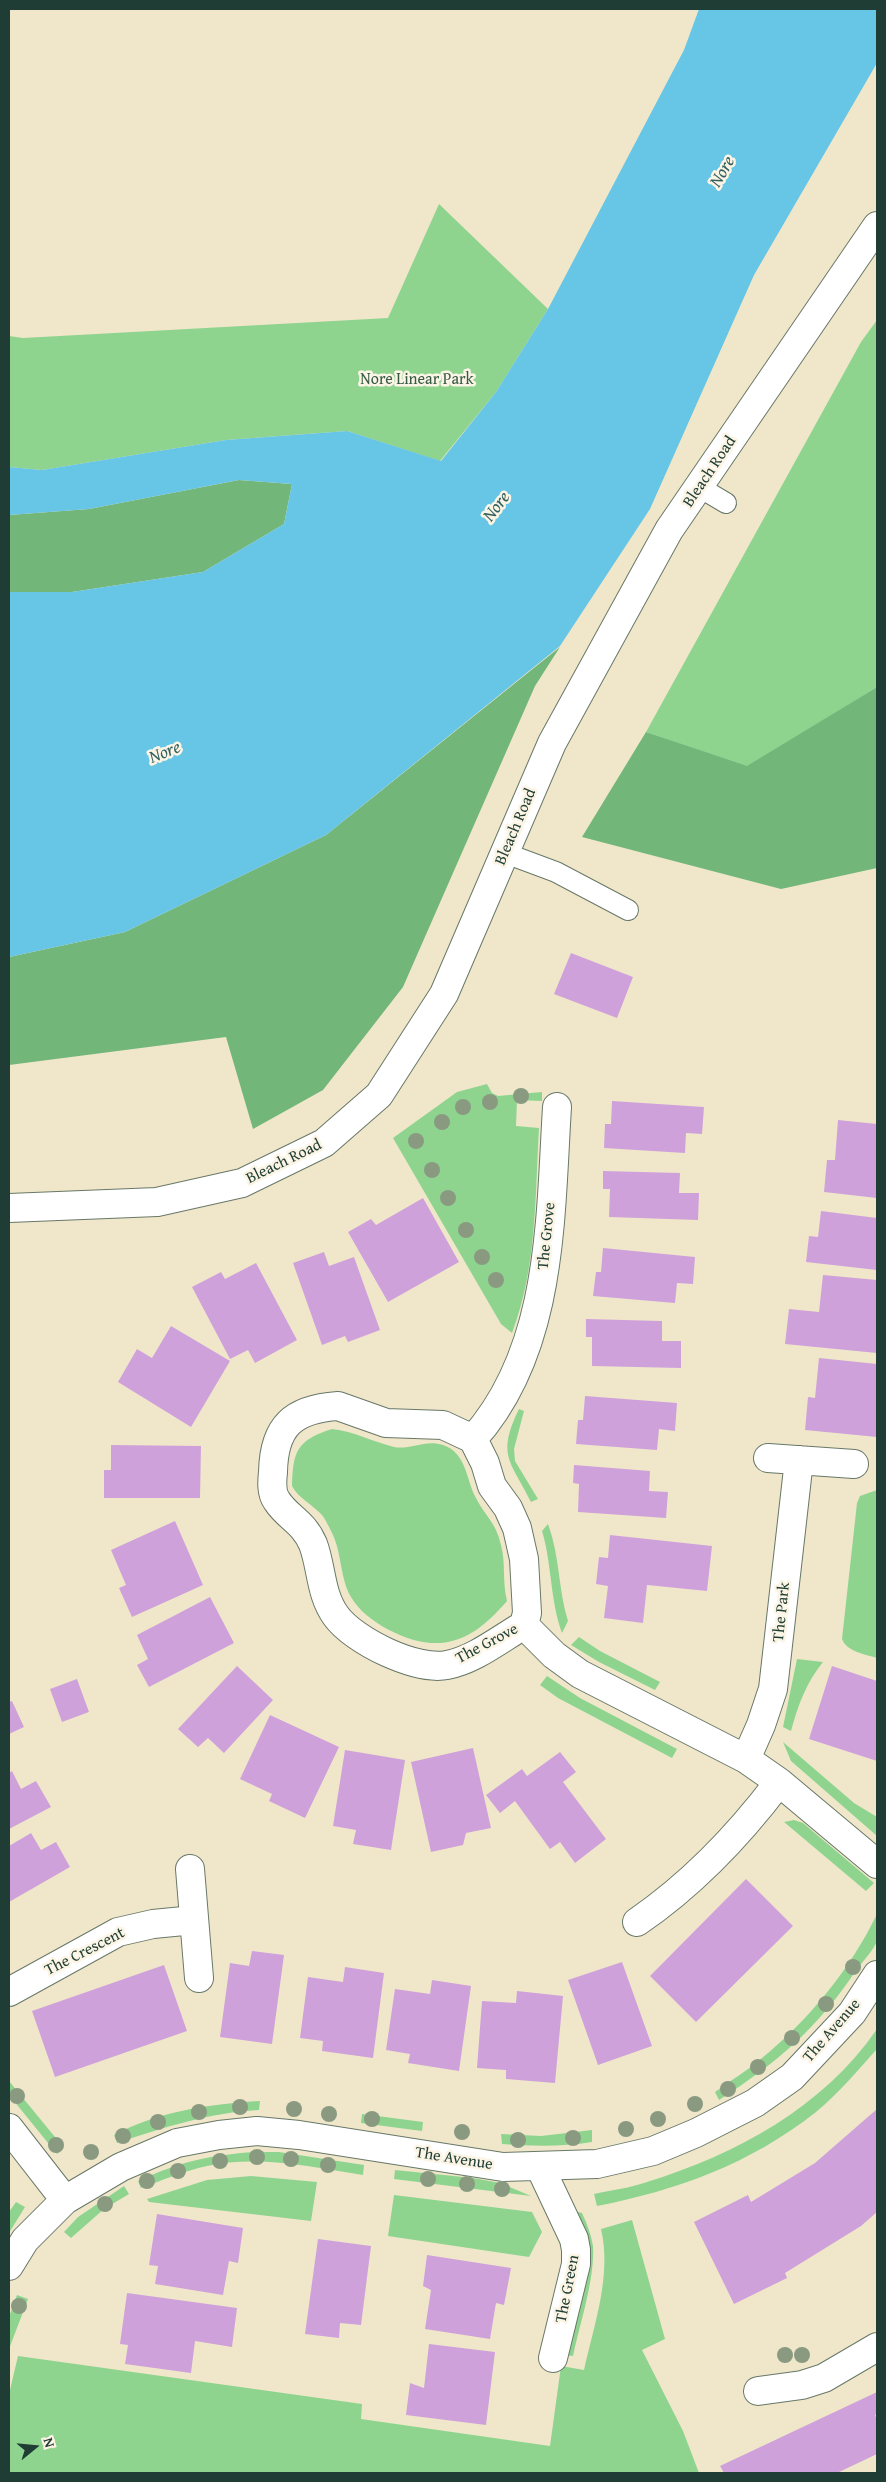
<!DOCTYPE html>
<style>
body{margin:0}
#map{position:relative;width:886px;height:2482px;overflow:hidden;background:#f0e7ca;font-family:"Gentium Book Plus",serif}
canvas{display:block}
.frame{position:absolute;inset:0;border:10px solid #1f3d34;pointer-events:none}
.north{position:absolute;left:10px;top:2422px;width:50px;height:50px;-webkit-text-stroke:4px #fcf5e5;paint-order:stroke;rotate:73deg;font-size:14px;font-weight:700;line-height:20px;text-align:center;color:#1f3d34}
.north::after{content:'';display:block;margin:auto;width:18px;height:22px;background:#1f3d34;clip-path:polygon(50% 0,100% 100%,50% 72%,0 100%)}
</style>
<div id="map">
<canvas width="886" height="2482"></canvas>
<div class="frame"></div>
<div class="north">N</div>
</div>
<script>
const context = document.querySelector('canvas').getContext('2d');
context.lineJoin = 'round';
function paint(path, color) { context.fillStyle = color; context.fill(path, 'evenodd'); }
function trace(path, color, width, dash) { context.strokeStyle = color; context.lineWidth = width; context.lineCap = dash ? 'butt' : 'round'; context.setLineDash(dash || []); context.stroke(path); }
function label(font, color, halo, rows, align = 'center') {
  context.font = font + ' "Gentium Book Plus",serif'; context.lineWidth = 5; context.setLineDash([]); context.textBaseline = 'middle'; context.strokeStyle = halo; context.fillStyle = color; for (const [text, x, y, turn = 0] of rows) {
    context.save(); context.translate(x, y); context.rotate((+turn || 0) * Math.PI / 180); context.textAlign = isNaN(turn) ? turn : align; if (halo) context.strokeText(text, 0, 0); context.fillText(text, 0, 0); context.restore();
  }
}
const green = new Path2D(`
 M 439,204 L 548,309 L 496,392 L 440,461 L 347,431 L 226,440 L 42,470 L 9,467 L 9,336 L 23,338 L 388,318 Z
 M 877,320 L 877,687 L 747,767 L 646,732 L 861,342 Z
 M 487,1084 L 492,1093 L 498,1096 L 542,1092 L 542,1101 L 517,1100 L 516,1126 L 539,1128 C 535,1197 537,1268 512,1333 L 501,1324 L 393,1138 L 457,1092 Z
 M 519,1409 L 524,1411 L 514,1449 L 515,1461 L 538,1499 L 531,1502 C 511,1461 496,1456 519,1409 Z
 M 332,1429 C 354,1431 373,1442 394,1447 C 410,1450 426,1439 443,1445 C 467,1453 466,1480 476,1498 C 485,1516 496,1522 501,1545 C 506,1564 502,1580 507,1601 C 471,1643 439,1656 387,1629 C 373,1621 359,1611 351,1597 C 340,1578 342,1555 333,1535 C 330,1529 326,1520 322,1515 C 313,1505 298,1498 292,1486 C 293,1451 297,1440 332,1429 Z
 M 877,1490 L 877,1658 C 865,1654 847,1652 842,1639 L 857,1503 L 860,1496 Z
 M 548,1524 C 560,1556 558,1589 568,1621 L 562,1633 C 550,1600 552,1564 542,1531 Z
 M 579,1637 L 600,1651 L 660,1682 L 655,1690 L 599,1662 L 571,1645 Z
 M 797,1659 L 823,1662 C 806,1683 798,1705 791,1731 L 783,1727 Z
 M 547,1676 L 580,1698 L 677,1749 L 672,1758 L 558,1698 L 540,1685 Z
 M 783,1742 L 854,1803 L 877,1817 L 877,1836 L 791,1761 Z
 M 794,1820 L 803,1823 L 874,1883 L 866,1891 L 784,1822 Z
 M 877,1914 C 877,1922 879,1934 877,1941 C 873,1951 863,1961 857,1969 C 818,2028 778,2062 719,2100 L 715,2092 C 730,2081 747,2071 762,2058 C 809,2020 851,1968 877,1914 Z
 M 877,2029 L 877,2049 C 858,2070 838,2094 816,2112 C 750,2164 678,2190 597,2206 L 594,2194 C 612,2190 630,2188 647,2182 C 735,2155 824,2107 877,2029 Z
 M 9,2081 L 64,2148 L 57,2154 L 9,2095 Z
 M 260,2101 L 259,2110 C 207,2113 166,2127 117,2143 L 114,2135 C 159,2111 210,2104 260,2101 Z
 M 362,2114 L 423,2122 L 422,2131 L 361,2123 Z
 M 592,2130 L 592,2142 C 563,2147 532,2146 502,2144 L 501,2134 L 541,2136 Z
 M 255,2152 L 279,2152 L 364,2165 L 363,2175 C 312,2167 258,2155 207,2166 C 184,2171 163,2180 141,2188 L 138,2181 C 179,2162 209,2155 255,2152 Z
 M 395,2170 L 473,2178 L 500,2183 L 531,2196 L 394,2179 Z
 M 251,2176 L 317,2182 L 311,2221 L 149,2202 L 147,2199 L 207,2180 Z
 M 124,2186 L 129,2194 L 104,2209 L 71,2238 L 64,2232 L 78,2217 Z
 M 394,2195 L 532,2212 L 542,2232 L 529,2257 L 388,2236 Z
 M 16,2202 L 25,2207 L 9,2233 L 9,2212 Z
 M 571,2210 L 582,2213 C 587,2224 591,2234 593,2246 C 595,2279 580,2323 573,2356 L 564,2355 Z
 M 632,2220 L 665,2339 L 642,2350 L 683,2431 L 699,2473 L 9,2473 L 9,2394 L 18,2356 L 362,2404 L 361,2419 L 550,2446 L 561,2366 L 584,2370 C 594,2325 612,2275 601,2229 Z
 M 17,2295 L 28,2299 L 9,2349 L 9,2317 Z`);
const forest = new Path2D(`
 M 239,480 L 292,484 L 284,524 L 203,572 L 72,592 L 9,592 L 9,515 L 89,509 Z
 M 560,647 L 535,686 L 403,987 L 323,1090 L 253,1129 L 226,1037 L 9,1065 L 9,957 L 125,932 L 326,835 Z
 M 877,687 L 877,868 L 781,889 L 582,837 L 646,732 L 747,766 Z`);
const water = new Path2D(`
 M 699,9 L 877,9 L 877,63 L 754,275 L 650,509 L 560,646 L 326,835 L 125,932 L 9,957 L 9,592 L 72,592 L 203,572 L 284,524 L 292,484 L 239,480 L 89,509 L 9,515 L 9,467 L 42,470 L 226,440 L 347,431 L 441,461 L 496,392 L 548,309 L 684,50 Z`);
const building = new Path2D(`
 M 571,953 L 633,977 L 617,1018 L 554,994 Z
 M 612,1101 L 704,1107 L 702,1134 L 686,1133 L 685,1153 L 604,1148 L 605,1124 L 611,1124 Z
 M 838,1120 L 877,1124 L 877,1198 L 824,1192 L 827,1160 L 835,1160 Z
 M 603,1171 L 680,1173 L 679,1193 L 699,1193 L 698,1220 L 609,1217 L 610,1189 L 603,1189 Z
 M 423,1198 L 459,1262 L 388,1302 L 348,1232 L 371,1219 L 376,1225 Z
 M 821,1211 L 877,1218 L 877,1270 L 806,1262 L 809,1236 L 818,1237 Z
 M 603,1248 L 695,1257 L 693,1284 L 677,1283 L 675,1303 L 593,1296 L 596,1272 L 601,1272 Z
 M 324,1252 L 329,1266 L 354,1257 L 380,1330 L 348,1342 L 345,1336 L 322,1345 L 293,1263 Z
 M 256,1263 L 297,1340 L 255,1363 L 248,1350 L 230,1359 L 192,1287 L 221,1272 L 225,1279 Z
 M 823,1275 L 877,1280 L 877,1353 L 785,1344 L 789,1309 L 819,1312 Z
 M 586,1319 L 662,1321 L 662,1341 L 681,1341 L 681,1368 L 592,1366 L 592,1337 L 586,1337 Z
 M 171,1326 L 230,1361 L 191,1427 L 118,1382 L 137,1349 L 152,1358 Z
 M 819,1358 L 877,1364 L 877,1437 L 805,1430 L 808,1397 L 815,1398 Z
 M 585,1396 L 677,1403 L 675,1431 L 659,1429 L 657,1450 L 576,1444 L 578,1420 L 583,1420 Z
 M 111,1445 L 201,1446 L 200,1498 L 104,1498 L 104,1470 L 111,1470 Z
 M 574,1465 L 650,1471 L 649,1491 L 668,1492 L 666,1518 L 578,1512 L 579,1484 L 573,1483 Z
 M 175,1521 L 203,1585 L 132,1617 L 119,1588 L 126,1585 L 111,1550 Z
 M 610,1535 L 712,1546 L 707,1591 L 647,1585 L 643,1623 L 604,1618 L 608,1586 L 596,1584 L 599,1557 L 608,1558 Z
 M 210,1597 L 234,1643 L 149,1687 L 137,1665 L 148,1659 L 137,1635 Z
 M 237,1666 L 273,1700 L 224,1753 L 208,1738 L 198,1747 L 178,1729 Z
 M 832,1666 L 877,1681 L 877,1761 L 809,1739 Z
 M 77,1679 L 89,1712 L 62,1722 L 50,1689 Z
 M 12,1701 L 24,1727 L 9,1734 L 9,1702 Z
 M 270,1715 L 339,1747 L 305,1818 L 269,1801 L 272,1794 L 240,1779 Z
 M 473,1748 L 491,1828 L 466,1833 L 463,1845 L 431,1852 L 411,1762 Z
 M 345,1750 L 405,1760 L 391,1850 L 353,1844 L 356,1830 L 333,1826 Z
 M 560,1752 L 576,1772 L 563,1782 L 606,1839 L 575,1863 L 560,1842 L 550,1849 L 515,1801 L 500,1813 L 486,1795 L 522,1769 L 527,1776 Z
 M 12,1771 L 21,1789 L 36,1781 L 51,1807 L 9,1829 L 9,1773 Z
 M 31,1833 L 41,1850 L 56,1842 L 70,1867 L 9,1902 L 9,1846 Z
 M 746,1879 L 793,1926 L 696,2022 L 650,1976 Z
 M 252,1951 L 284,1955 L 272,2044 L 220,2037 L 230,1963 L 249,1966 Z
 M 622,1962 L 652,2046 L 598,2065 L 568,1980 Z
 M 164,1965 L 187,2031 L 55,2077 L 32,2011 Z
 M 345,1967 L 384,1973 L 373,2058 L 322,2051 L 323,2041 L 300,2038 L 308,1977 L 343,1982 Z
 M 432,1980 L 471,1986 L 459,2071 L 408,2063 L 410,2054 L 386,2050 L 395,1989 L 430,1994 Z
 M 517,1991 L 563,1996 L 555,2083 L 506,2079 L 506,2070 L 477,2068 L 482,2001 L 516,2003 Z
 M 877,2109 L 877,2212 L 861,2226 L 785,2273 L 787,2278 L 734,2304 L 694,2222 L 748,2195 L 751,2202 L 815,2163 Z
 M 157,2214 L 243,2228 L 238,2263 L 229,2261 L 223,2295 L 155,2284 L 158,2266 L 149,2265 Z
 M 318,2239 L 371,2246 L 361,2325 L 340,2323 L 339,2338 L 305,2334 Z
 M 427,2255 L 511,2268 L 504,2305 L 496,2303 L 490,2339 L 425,2329 L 431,2290 L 423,2286 Z
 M 127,2293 L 237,2308 L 232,2347 L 195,2341 L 191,2373 L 125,2364 L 128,2345 L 120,2344 Z
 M 429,2344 L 495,2352 L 486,2425 L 406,2415 L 410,2383 L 424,2388 Z
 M 877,2392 L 877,2414 L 875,2415 L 877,2420 L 877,2454 L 837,2473 L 724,2473 L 720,2466 Z`);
const lane = new Path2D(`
 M 699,487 L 726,503
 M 505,853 L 556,872 L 628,910`);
const street = new Path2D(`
 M 338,1406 L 386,1423 L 443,1425 L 473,1439 L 485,1463 L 492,1486 L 508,1508 L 517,1528 L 524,1559 L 527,1613 L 524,1625 C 500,1639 474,1660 447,1665 C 416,1671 354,1641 336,1616 C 320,1594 322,1568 313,1544 C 303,1521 288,1518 277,1501 C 271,1493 272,1481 273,1472 C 274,1426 293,1409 338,1406 Z
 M 473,1439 C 553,1350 550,1219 557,1107
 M 768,1458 L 854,1464
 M 524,1625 L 554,1655 L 580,1674 L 746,1759 L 779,1782 L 877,1864
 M 746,1759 L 761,1725 L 773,1689 L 799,1460
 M 190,1869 L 199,1978
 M 637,1922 C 691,1885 739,1835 779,1782
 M 9,1992 L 118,1932 L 153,1924 L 194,1920
 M 9,2128 L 65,2200
 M 540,2167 L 574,2239 L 576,2250 L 576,2264 L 553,2358
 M 9,2266 L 25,2240 L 65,2200 L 121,2167 L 177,2143 L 219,2135 L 257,2131 L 299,2135 L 503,2167 L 597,2164 L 653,2151 L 696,2133 L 755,2103 L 792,2077 L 852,2013 L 877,1975
 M 758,2391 L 802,2385 L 824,2378 L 877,2347`);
const secondary = new Path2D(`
 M 9,1208 L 157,1202 L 242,1183 L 324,1143 L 379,1095 L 444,994 L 552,743 L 669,530 L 877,226`);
const trees = [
 [521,1096],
 [490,1102],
 [463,1107],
 [442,1122],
 [416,1141],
 [432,1170],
 [448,1198],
 [466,1230],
 [482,1257],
 [496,1280],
 [853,1967],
 [826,2004],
 [792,2038],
 [758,2067],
 [728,2089],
 [17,2096],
 [695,2104],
 [240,2107],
 [294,2109],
 [199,2112],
 [329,2114],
 [372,2119],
 [658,2119],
 [158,2122],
 [626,2129],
 [462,2132],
 [123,2136],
 [573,2138],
 [518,2140],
 [56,2145],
 [91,2152],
 [257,2157],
 [291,2159],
 [220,2161],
 [328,2165],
 [178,2171],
 [428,2179],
 [147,2181],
 [467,2184],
 [502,2189],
 [105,2204],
 [19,2306],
 [785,2355],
 [802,2355]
];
const parkNames = [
 ["Nore Linear Park",417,380]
];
const streetNames = [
 ["Bleach Road",710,472,-56],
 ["Bleach Road",516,827,-67],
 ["Bleach Road",284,1162,-26],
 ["The Grove",547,1236,-84],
 ["The Park",782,1612,-84],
 ["The Grove",487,1644,-28],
 ["The Crescent",85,1952,-27],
 ["The Avenue",832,2031,-49],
 ["The Avenue",454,2159,9],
 ["The Green",568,2289,-79]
];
const waterNames = [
 ["Nore",723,172,-60],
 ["Nore",497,507,-53],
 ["Nore",165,753,-22]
];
paint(green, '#8ed48f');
paint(forest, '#72b67a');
paint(water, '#67c5e5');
paint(building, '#cfa1db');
trace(lane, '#687868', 22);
trace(street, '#687868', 30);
trace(secondary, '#687868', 30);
trace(lane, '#fff', 20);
trace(street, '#fff', 28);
trace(secondary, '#fff', 28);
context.fillStyle = '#899a81';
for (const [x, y] of trees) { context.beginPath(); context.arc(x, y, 8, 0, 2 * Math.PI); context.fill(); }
label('16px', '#355b46', '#fcf5e5', parkNames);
label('16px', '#1f3d34', '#fcf5e5', streetNames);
label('italic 18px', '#315f60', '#fcf5e5', waterNames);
</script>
